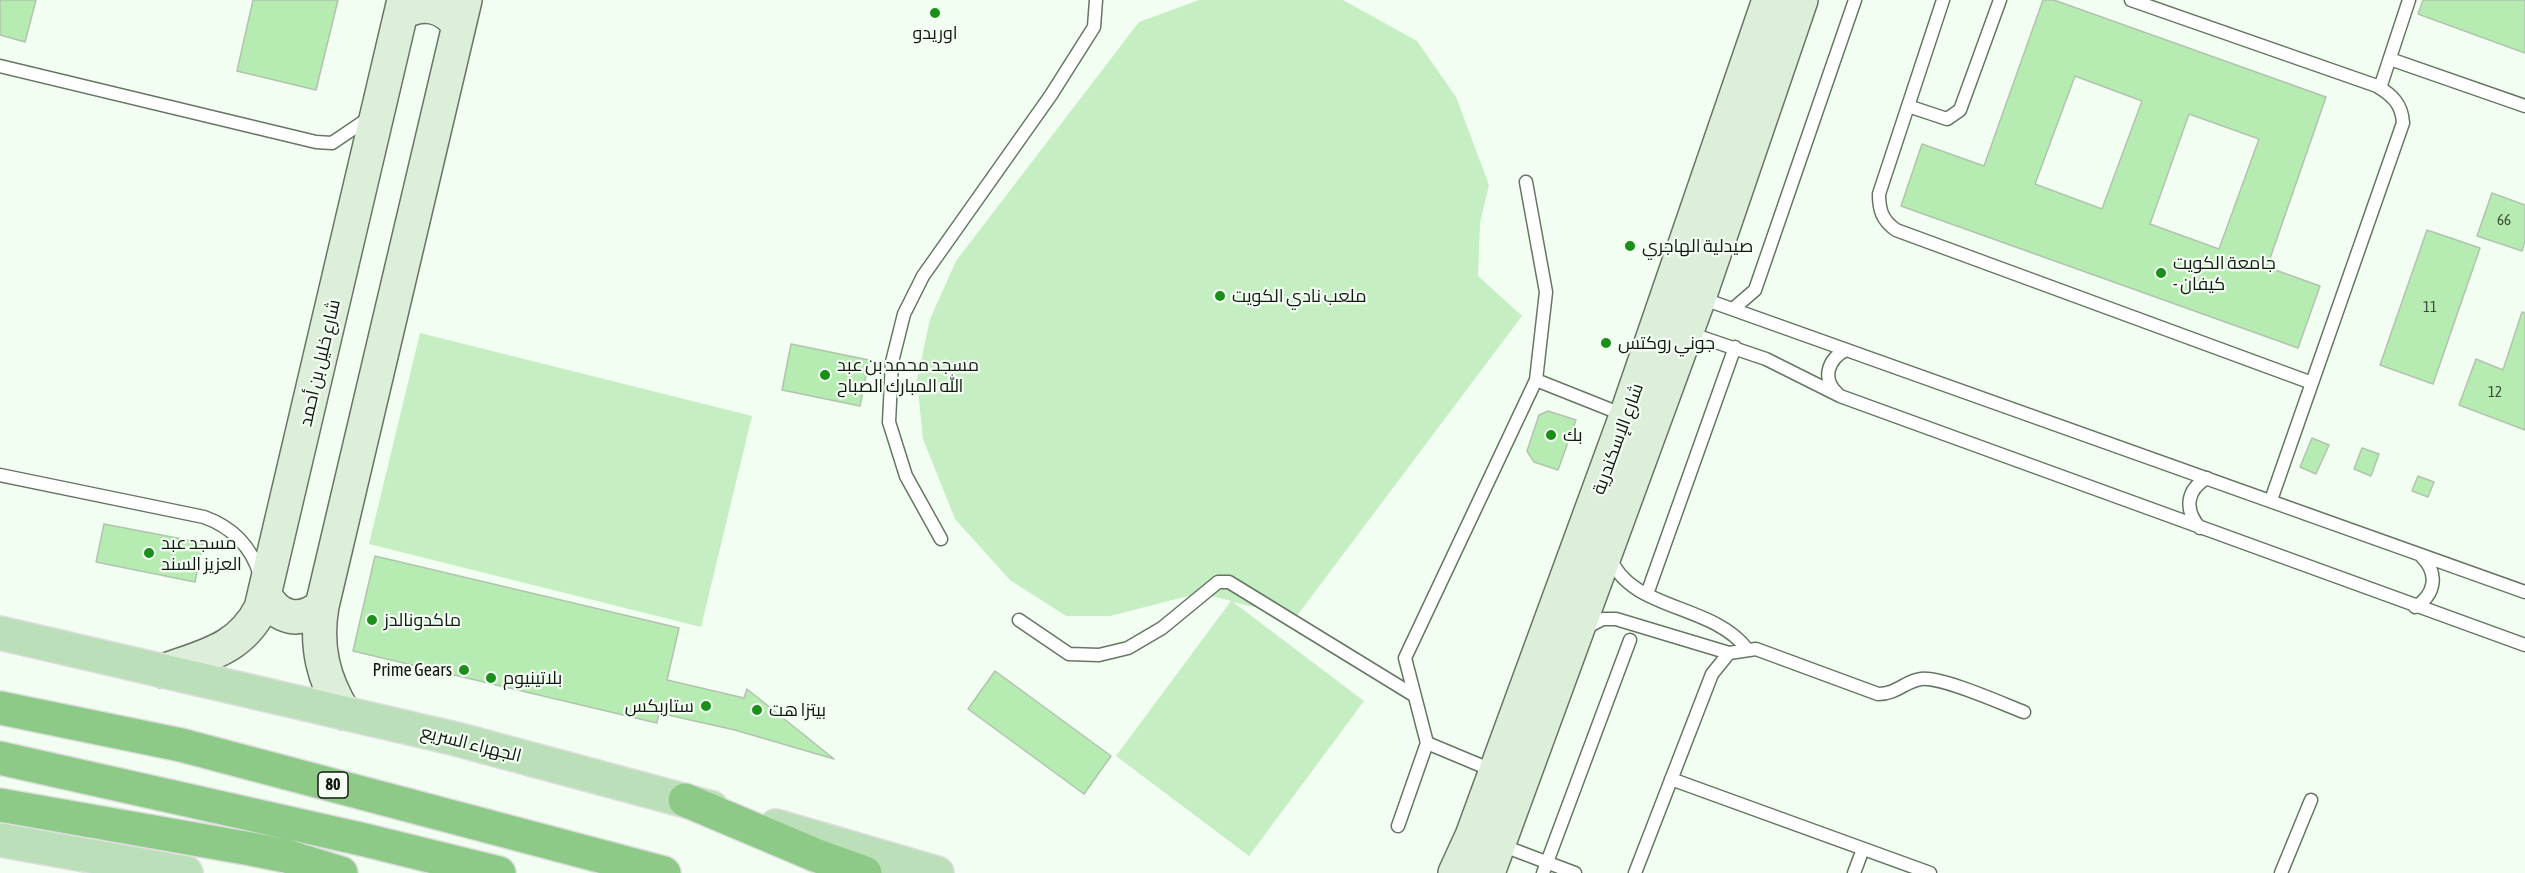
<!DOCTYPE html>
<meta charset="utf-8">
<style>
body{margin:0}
canvas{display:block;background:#f2fef1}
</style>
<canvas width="2525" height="873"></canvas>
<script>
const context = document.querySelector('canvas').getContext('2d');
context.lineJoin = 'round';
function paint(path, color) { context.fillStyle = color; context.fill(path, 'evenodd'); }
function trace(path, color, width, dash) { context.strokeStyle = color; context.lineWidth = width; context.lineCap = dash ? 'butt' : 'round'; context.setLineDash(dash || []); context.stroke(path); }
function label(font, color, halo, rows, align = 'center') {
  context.font = font + ' "Asap Condensed",Cairo,sans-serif'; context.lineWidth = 4.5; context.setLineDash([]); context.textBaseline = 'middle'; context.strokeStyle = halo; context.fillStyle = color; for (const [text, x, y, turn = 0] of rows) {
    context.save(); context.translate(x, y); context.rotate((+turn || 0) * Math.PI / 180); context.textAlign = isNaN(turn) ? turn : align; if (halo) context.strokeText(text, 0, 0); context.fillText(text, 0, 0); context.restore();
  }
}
const green = new Path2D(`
 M 1199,0 L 1343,0 L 1417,41 L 1456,97 L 1489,185 L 1480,223 L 1478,276 L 1522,316 L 1296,617 L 1233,602 L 1364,701 L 1249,856 L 1116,756 L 1231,601 L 1200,593 L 1110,616 L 1066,616 L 1010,580 L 955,519 L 923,439 L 917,380 L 930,319 L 956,261 L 1139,22 Z
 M 420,333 L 752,416 L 701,627 L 369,544 Z`);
const building = new Path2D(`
 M 0,0 L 36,0 L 25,42 L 0,35 Z
 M 253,0 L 338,0 L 316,90 L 237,71 Z
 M 2043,0 L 2054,0 L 2326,97 L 2267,267 L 2320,286 L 2298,348 L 1901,206 L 1922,144 L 1984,166 ZM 2075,76 L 2142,101 L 2102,209 L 2035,184 ZM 2189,114 L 2259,139 L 2219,249 L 2150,224 Z
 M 2423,0 L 2525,0 L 2525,53 L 2418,14 Z
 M 2492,193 L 2525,205 L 2525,241 L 2522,251 L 2477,236 Z
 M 2427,230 L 2480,248 L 2433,384 L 2380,365 Z
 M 2522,312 L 2525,313 L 2525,430 L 2459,405 L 2476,359 L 2503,370 Z
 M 791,344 L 869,360 L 860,406 L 782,390 Z
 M 1548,411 L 1576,420 L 1558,470 L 1534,462 L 1527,451 L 1539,415 Z
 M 2312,438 L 2329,445 L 2316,474 L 2300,467 Z
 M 2362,448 L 2379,454 L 2371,476 L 2354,469 Z
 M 2418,476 L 2434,482 L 2428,497 L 2412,491 Z
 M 104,524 L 203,543 L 195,582 L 96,562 Z
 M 375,556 L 679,628 L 667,680 L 744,698 L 747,689 L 834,759 L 735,730 L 659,713 L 657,723 L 353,651 Z
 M 995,671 L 1111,756 L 1084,794 L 968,709 Z`);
const lane = new Path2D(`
 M 1943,0 L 1879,194 C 1879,210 1882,220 1896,230 L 2312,383
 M 2131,0 L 2377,86 C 2392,95 2402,104 2403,123 L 2271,500
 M 2390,59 L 2525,106
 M 0,66 L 316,142 L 332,143 L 369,118
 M 2380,88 L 2409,0
 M 1908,106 L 1947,119 L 1960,110 L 2000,0
 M 1701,298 L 2525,592
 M 1733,309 L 1755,290 L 1855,0
 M 1686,332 L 1766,359 L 1840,396 L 2525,645
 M 1536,380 L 1624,415
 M 1838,394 C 1821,379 1828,359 1846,350
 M 0,475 L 204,517 C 232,527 251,546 260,575
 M 2200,528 C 2184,510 2186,490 2207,478
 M 941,539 L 906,476 L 889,422 L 892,362 L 904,314 L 923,276 L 1051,95 L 1094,27 L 1096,0
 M 1610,557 C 1630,611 1712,603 1747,649
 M 1647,594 L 1735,347
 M 2415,607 C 2435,595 2439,574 2422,557
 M 1019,620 L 1069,654 L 1099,655 L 1128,648 L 1162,628 L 1218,582 L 1229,582 L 1415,696
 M 1585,628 L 1603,619 L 1616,619 L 1729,653
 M 1427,743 L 1494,771
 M 1671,779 L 1930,873
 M 1398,826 L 1427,743 L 1405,658 L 1536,380 L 1546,292 L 1526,182
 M 1501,845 L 1575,873
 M 1543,873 L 1630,640
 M 1635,873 L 1712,674 L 1729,653 L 1756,649 L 1878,694 C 1897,694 1905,681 1921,679 C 1941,676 2003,704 2024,712
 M 1854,873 L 1863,849
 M 2281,873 L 2311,800`);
const secondary = new Path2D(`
 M 401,13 C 424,1 443,5 459,25
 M 265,595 C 278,619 300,624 322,606
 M 163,671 C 204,656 240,650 261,608 L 404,0
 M 344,713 C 323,679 315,646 322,606 L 465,0
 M 1455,873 L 1472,836 L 1626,416 L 1769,0
 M 1488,873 L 1699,298 L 1801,0`);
const primary = new Path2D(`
 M 0,633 L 456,739 L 712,808
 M 776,826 L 937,873
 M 0,840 L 186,873`);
const highway = new Path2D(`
 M 0,708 L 181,745 L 664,873
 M 0,758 L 365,840 L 499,873
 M 685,800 L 815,855 L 865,873
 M 0,805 L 251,849 L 286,856 L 341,873`);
const markers = [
 [935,13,6,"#1a8f19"],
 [1630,246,6,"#1a8f19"],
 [2161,273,6,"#1a8f19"],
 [1220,296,6,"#1a8f19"],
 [1606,343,6,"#1a8f19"],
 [825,375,6,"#1a8f19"],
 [1551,435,6,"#1a8f19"],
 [149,553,6,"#1a8f19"],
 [372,620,6,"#1a8f19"],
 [464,670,6,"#1a8f19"],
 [491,678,6,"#1a8f19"],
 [706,706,6,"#1a8f19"],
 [757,710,6,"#1a8f19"]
];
const numberNames = [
 ["66",2504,220],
 ["11",2430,307],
 ["12",2495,392]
];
const shields = [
 [333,785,30]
];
const shieldNames = [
 ["80",333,785]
];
const poiNames = [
 ["اوريدو",935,33,"center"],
 ["صيدلية الهاجري",1642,246],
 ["جامعة الكويت",2173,263],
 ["- كيفان",2173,284],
 ["ملعب نادي الكويت",1232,296],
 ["جوني روكتس",1618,343],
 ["مسجد محمد بن عبد",837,365],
 ["الله المبارك الصباح",837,386],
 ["بك",1563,435],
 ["مسجد عبد",161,543],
 ["العزيز السند",161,564],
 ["ماكدونالدز",384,620],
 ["Prime Gears",452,670,"right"],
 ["بلاتينيوم",503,678],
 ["ستاربكس",694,706,"right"],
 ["بيتزا هت",769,710]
];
const streetNames = [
 ["شارع خليل بن أحمد",320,363,-77],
 ["شارع الإسكندرية",1618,439,-70],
 ["الجهراء السريع",471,744,14]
];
paint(green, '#c6eec3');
paint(building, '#b6ecb1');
trace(building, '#b1c4af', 1.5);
trace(lane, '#657763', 15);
trace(secondary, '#657763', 36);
trace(primary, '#dedfde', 36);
trace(highway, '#dedfde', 36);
trace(lane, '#fff', 12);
trace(secondary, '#ddefdb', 33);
trace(primary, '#bbdfb8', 33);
trace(highway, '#8dca88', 33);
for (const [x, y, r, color] of markers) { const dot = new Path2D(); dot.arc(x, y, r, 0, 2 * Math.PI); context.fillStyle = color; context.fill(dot); trace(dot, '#f2fef1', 2); }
label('15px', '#3b4d39', null, numberNames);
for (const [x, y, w] of shields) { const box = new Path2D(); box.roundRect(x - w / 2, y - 13, w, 26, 4.5); context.fillStyle = '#f2fef1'; context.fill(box); trace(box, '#121811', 1.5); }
label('bold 16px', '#121811', null, shieldNames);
label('18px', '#121811', '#f2fef1', poiNames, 'left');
label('18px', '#121811', '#f2fef1', streetNames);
</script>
